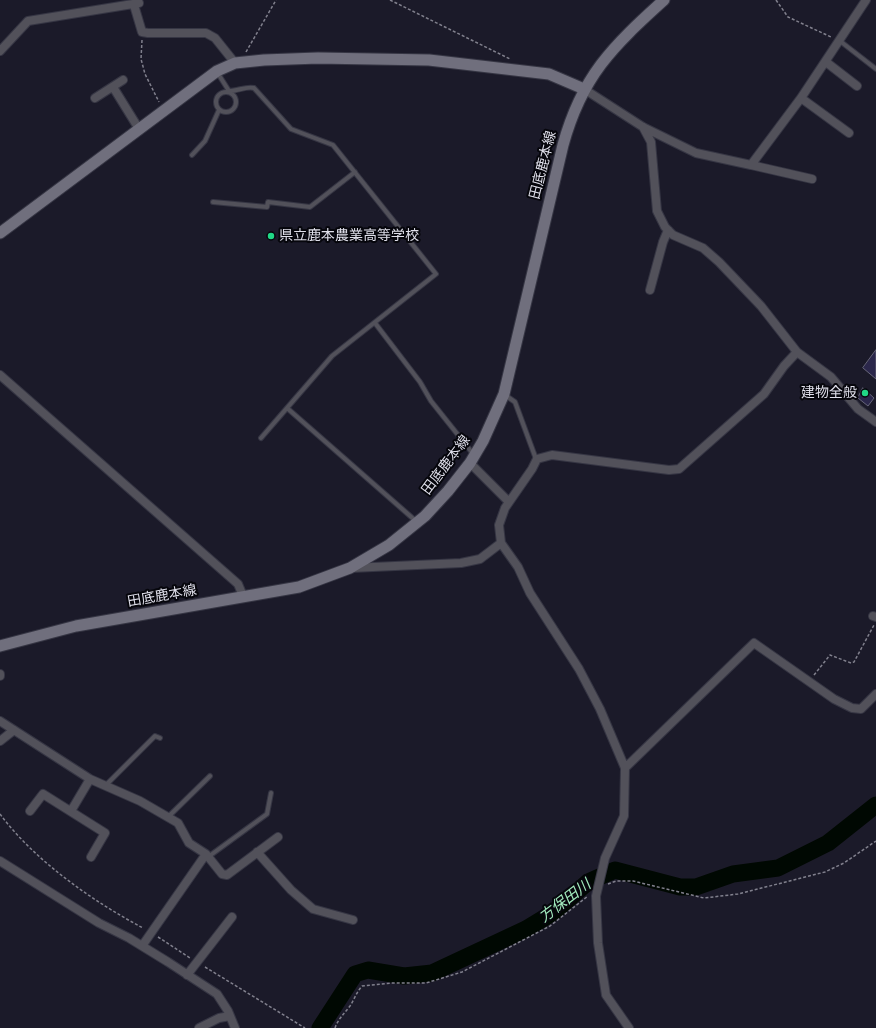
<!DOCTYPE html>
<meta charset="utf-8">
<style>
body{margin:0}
canvas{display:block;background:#1b1a29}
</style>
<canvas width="876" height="1028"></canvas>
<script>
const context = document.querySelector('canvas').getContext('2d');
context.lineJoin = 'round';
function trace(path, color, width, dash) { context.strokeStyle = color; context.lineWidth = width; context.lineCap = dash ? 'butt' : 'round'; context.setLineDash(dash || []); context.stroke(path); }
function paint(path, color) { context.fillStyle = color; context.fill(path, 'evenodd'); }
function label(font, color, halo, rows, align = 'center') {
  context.font = font + ' "Alegreya Sans","Noto Sans JP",sans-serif'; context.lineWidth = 4; context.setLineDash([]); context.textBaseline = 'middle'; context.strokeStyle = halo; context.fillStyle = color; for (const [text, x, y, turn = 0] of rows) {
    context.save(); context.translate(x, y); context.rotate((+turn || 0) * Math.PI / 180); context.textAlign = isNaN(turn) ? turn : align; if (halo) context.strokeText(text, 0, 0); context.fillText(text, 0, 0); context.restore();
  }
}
const river = new Path2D(`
 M 320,1028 L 355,974 L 368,970 L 404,976 L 432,973 L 526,929 L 554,912 L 588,882 L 615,870 L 680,887 L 696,887 L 733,874 L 778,868 L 828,843 L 876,805`);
const building = new Path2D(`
 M 876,350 L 876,379 L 863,368 Z
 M 863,388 L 874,398 L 868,406 L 858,398 Z`);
const path = new Path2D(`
 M 390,0 L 510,59
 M 776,0 L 788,17 L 831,37
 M 142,40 L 141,59 L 145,74 L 159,102
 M 246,52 L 276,0
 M 814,675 L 830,655 L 851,663 L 854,662 L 874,625
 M 0,814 C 34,860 92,901 143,928
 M 608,884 L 616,881 L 633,881 L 704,898 L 738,894 L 825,872 L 844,863 L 876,841
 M 158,937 L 190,958
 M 205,967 L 305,1028
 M 335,1028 C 338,1019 344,1014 350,1006 C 354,1000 356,993 362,986 L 391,983 L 426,983 L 462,972 L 550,926 L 588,896`);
const lane = new Path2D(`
 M 840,41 L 876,69
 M 217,72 L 229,91 C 238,91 246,86 254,88 L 291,129 L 333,145 L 436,274 L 332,356 L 261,438
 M216 102a10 10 0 1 1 20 0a10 10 0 1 1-20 0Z
 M 192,155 L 205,141 L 219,110
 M 213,202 L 267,207 L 268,202 L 310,207 L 355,172
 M 375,323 L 420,382 L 431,401 L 474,455
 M 505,395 L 515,402 L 536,459
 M 287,408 L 417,522
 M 106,785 L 155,736 L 160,738
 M 168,817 L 210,776
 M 208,857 L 267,814 L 271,793`);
const street = new Path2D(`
 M 134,5 L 142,32 L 148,33 L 206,33 L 215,38 L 235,63
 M 0,51 L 28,21 L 139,3
 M 826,62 L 857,86
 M 113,87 L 139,129
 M 584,89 L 643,127 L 696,153 L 751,165 L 801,98 L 866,0
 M 95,98 L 123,80
 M 801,98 L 849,133
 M 643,127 L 651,142 L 657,211 L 665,227 L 673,235 L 703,248 L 719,262 L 761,306 L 797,352 L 831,377 L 858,409 L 876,422
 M 751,165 L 812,179
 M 650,290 L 663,242 L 668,230
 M 0,375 L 238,584 L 243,596
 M 470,463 L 509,502
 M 351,568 L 461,563 L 480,559 L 501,543
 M 873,616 L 876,617
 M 0,674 L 0,676
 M 0,721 L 90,779 L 140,801 L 178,823 L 189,843 L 206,854 L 222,874 L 227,875 L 278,837
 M 0,741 L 14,730
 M 625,768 L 754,643 L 834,699 L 852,708 L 861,709 L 876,694
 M 30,811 L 43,794 L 105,833 L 91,857
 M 71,811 L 90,779
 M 257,852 L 291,890 L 313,909 L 353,920
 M 0,861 L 99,923 L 129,938 L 168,962 L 217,994 L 228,1011 L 235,1028
 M 142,946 L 206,854
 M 187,975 L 232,917
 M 199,1028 L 219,1018 L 230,1016
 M 629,1028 L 606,995 L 598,943 L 596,896 L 605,858 L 624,816 L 625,768 L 600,709 L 579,669 L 530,593 L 518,567 L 501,543 L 499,525 L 505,508 L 532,469 L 537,459 L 552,455 L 669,470 L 679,469 L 764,394 L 784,366 L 797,352`);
const secondary = new Path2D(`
 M 0,233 L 217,71 L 235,63 L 264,60 L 318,58 L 429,60 L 549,74 L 584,89
 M 0,646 L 76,626 L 299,587 L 350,568 L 389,545 L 425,516 L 448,491 L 470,463 L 483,441 L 504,394 L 563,145 C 582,76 612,47 664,0`);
const markers = [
 [271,236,4,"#20d887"],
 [865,393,4,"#20d887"]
];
const streetNames = [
 ["田底鹿本線",543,165,-76],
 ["田底鹿本線",446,465,-53],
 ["田底鹿本線",162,596,-10]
];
const poiNames = [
 ["県立鹿本農業高等学校",279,236],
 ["建物全般",857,393,"right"]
];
const waterNames = [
 ["方保田川",565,901,-37]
];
trace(river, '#000802', 17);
paint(building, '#2b274b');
trace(building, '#666579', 1);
trace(lane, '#363644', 6);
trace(street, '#363644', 10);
trace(secondary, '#363644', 13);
trace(path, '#81808d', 1.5, [3, 2]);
trace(lane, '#52515a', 4);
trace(street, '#52515a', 8);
trace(secondary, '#706f7d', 11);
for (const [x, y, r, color] of markers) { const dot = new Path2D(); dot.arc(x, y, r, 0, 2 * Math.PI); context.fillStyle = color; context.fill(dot); trace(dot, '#06060c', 1.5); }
label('14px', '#dfdfea', '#06060c', streetNames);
label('14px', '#dfdfea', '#06060c', poiNames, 'left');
label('italic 15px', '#a3ecbf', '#06060c', waterNames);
</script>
